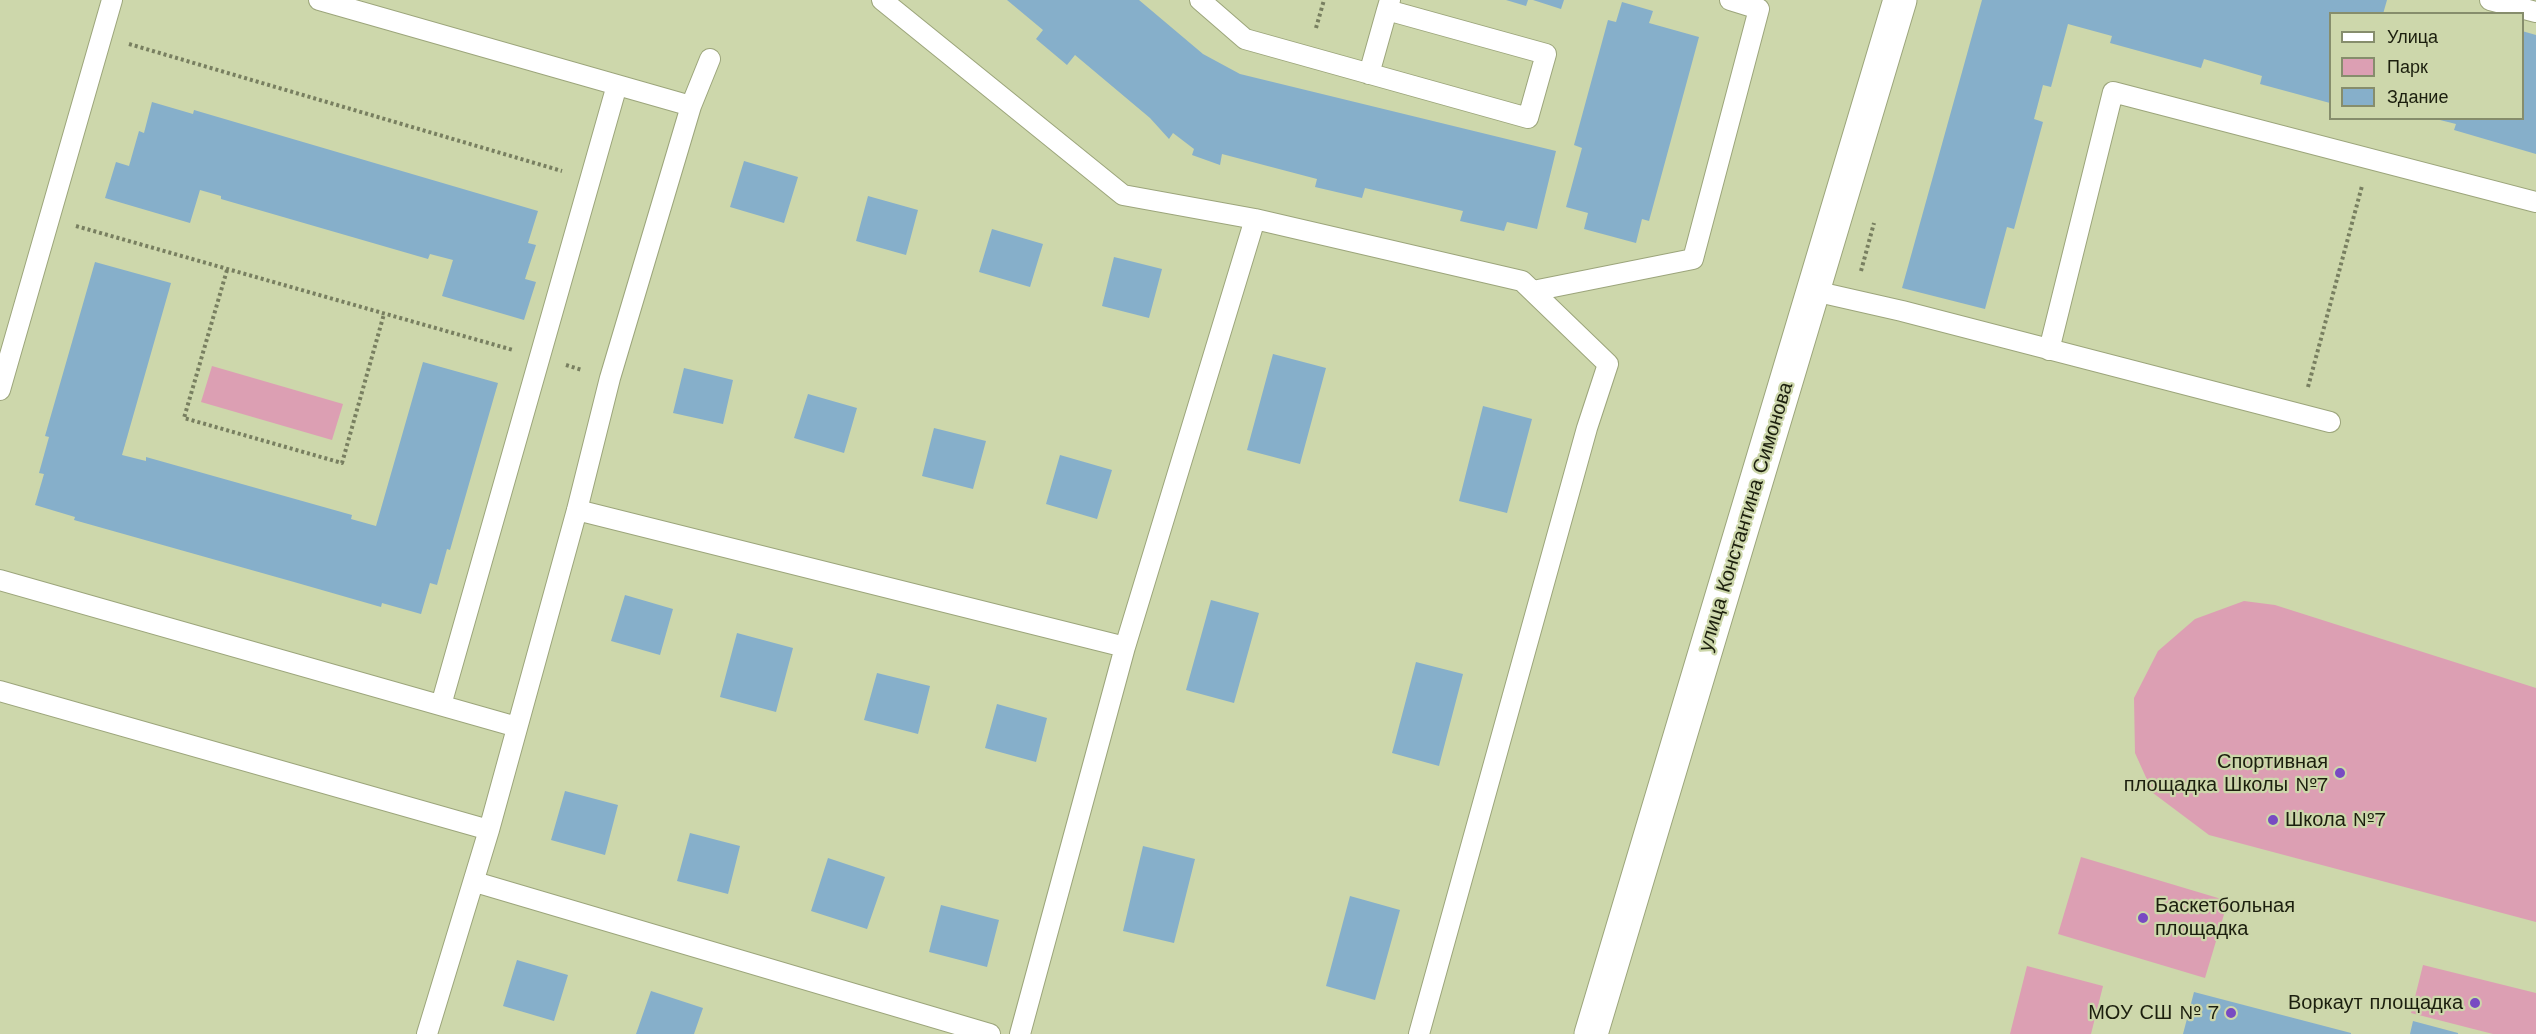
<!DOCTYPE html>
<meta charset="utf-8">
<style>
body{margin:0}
#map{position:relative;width:2536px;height:1034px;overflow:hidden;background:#cdd7ab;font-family:"Work Sans",sans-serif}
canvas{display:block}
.legend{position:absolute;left:2329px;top:12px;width:195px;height:108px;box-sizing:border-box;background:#cdd7ab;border:2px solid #868d6c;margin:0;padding:8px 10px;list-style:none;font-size:18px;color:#1c1f0e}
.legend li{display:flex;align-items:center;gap:12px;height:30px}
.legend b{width:30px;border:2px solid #868d6c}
</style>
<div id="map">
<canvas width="2536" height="1034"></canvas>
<ul class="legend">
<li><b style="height:8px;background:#fff"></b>Улица</li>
<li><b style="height:16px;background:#dc9fb3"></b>Парк</li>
<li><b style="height:16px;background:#86afca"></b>Здание</li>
</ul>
</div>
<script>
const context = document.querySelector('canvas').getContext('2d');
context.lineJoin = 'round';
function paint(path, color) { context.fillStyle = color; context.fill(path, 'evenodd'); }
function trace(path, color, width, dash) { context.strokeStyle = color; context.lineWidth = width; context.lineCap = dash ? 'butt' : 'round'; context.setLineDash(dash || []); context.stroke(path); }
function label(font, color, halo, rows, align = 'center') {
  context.font = font + ' "Work Sans",sans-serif'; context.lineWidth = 4.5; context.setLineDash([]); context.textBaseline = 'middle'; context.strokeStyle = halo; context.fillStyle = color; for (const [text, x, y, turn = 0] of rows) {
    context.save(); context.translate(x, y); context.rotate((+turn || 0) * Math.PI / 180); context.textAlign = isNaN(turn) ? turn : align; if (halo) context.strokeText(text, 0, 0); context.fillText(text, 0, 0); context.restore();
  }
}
const green = new Path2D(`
 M 212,366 L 343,404 L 332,440 L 201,402 Z
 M 2244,601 L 2275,605 L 2536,688 L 2536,922 L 2209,835 L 2153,793 L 2135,753 L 2134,698 L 2158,651 L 2195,619 Z
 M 2081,857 L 2228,901 L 2205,978 L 2058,934 Z
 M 2423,965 L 2536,993 L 2536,1034 L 2493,1034 L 2411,1013 Z
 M 2027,966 L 2103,986 L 2091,1034 L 2010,1034 Z`);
const building = new Path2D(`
 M 1007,0 L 1139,0 L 1203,54 L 1240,74 L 1556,151 L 1537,229 L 1507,222 L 1504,231 L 1460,221 L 1463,211 L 1365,188 L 1362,198 L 1315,187 L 1317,179 L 1222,154 L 1220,165 L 1192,155 L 1194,149 L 1173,133 L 1169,139 L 1150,118 L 1075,55 L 1067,65 L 1036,39 L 1043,30 Z
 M 1506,0 L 1528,0 L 1526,6 Z
 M 1533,0 L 1564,0 L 1561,9 Z
 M 1982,0 L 2387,0 L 2383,14 L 2330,14 L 2330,103 L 2260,84 L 2262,76 L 2204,59 L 2201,68 L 2110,43 L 2112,36 L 2068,24 L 2051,87 L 2043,85 L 2034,119 L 2043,122 L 2014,229 L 2007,227 L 1985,309 L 1902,288 Z
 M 1622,2 L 1653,11 L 1649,23 L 1699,37 L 1649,221 L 1642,219 L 1636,243 L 1584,229 L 1588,213 L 1566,207 L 1582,148 L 1574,145 L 1608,20 L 1616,22 Z
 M 2522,31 L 2536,35 L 2536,154 L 2454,130 L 2456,124 L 2436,119 L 2522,118 Z
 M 152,102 L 193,114 L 194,110 L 538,211 L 528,243 L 536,245 L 525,279 L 536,282 L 524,320 L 442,296 L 453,260 L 430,254 L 428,259 L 221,199 L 221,196 L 200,190 L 190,223 L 105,198 L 116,162 L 129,166 L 139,131 L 144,133 Z
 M 744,161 L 798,177 L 784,223 L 730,207 Z
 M 868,196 L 918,210 L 906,255 L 856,241 Z
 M 992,229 L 1043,244 L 1030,287 L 979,272 Z
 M 1114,257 L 1162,269 L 1149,318 L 1102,306 Z
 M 95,262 L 171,283 L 122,455 L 146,461 L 146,457 L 352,515 L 351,519 L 376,526 L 423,362 L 498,383 L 450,550 L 447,549 L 437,585 L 430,583 L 421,614 L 382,603 L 381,607 L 294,582 L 74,520 L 75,517 L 35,505 L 44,474 L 39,473 L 49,437 L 45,436 Z
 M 1273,354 L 1326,368 L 1300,464 L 1247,450 Z
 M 684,368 L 733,380 L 723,424 L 673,413 Z
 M 808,394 L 857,408 L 844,453 L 794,438 Z
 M 1483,406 L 1532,419 L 1507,513 L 1459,501 Z
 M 934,428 L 986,441 L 973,489 L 922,476 Z
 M 1060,455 L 1112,470 L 1097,519 L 1046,504 Z
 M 625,595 L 673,609 L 660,655 L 611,641 Z
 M 1211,600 L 1259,613 L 1234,703 L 1186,690 Z
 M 737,633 L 793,648 L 776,712 L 720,697 Z
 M 1416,662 L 1463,674 L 1439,766 L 1392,753 Z
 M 877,673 L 930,686 L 918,734 L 864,720 Z
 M 997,704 L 1047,718 L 1036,762 L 985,748 Z
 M 565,791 L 618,805 L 605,855 L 551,840 Z
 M 690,833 L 740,846 L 728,894 L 677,881 Z
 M 1143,846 L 1195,859 L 1174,943 L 1123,931 Z
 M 828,858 L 885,877 L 867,929 L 811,911 Z
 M 1350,896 L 1400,910 L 1375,1000 L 1326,986 Z
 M 941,905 L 999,920 L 987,967 L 929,952 Z
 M 517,960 L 568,975 L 554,1021 L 503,1006 Z
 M 651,991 L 703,1008 L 694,1034 L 636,1034 Z
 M 2194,992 L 2351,1033 L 2351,1034 L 2183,1034 Z
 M 2413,1021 L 2458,1033 L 2458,1034 L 2410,1034 Z`);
const path = new Path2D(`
 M 1316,28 L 1324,0
 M 129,44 L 562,171
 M 76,226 L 513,350
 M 227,270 L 184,418 L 342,463 L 384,314
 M 1861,271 L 1874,223
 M 566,365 L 582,370
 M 2308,387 L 2362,186`);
const service = new Path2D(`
 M 319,0 L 691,106
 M 882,0 L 1123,195 L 1255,219 L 1522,281 L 1608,364 L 1587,428 L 1419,1034
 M 1200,0 L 1245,39 L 1528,118 L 1546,54 L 1387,10 L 1390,0
 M 2490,0 L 2536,12
 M 1369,74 L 1387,10
 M 1533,291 L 1693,259 L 1759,9 L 1730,0
 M 1814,291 L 1902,311 L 2330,422
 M 2049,350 L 2113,92 L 2536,202
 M 0,390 L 112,0
 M 577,510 L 1125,647
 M 0,580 L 517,727
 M 0,691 L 489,830
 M 441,705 L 617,85
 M 475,882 L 990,1034
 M 427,1034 L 489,830 L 577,510 L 610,378 L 691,106 L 710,59
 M 1020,1034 L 1125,647 L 1255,219`);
const minor = new Path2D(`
 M 1591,1034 L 1900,0`);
const markers = [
 [2340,773,6,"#784ac2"],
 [2273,820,6,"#784ac2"],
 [2143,918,6,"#784ac2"],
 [2475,1003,6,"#784ac2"],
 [2231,1013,6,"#784ac2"]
];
const streetNames = [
 ["улица Константина Симонова",1746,517,-73]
];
const poiNames = [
 ["Спортивная",2328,762],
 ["площадка Школы №7",2328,785],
 ["Школа №7",2285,820,"left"],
 ["Баскетбольная",2155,906,"left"],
 ["площадка",2155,929,"left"],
 ["Воркаут площадка",2463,1003],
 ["МОУ СШ № 7",2219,1013]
];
paint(green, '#dc9fb3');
paint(building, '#86afca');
trace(service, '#9ca57b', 22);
trace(minor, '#9ca57b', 35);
trace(path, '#787f60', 4, [3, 3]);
trace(service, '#fff', 20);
trace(minor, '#fff', 33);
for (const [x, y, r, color] of markers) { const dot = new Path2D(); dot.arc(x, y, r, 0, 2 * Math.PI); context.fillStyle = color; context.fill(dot); trace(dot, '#cdd7ab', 2); }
label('20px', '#1c1f0e', '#cdd7ab', streetNames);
label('20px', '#1c1f0e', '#cdd7ab', poiNames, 'right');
</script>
